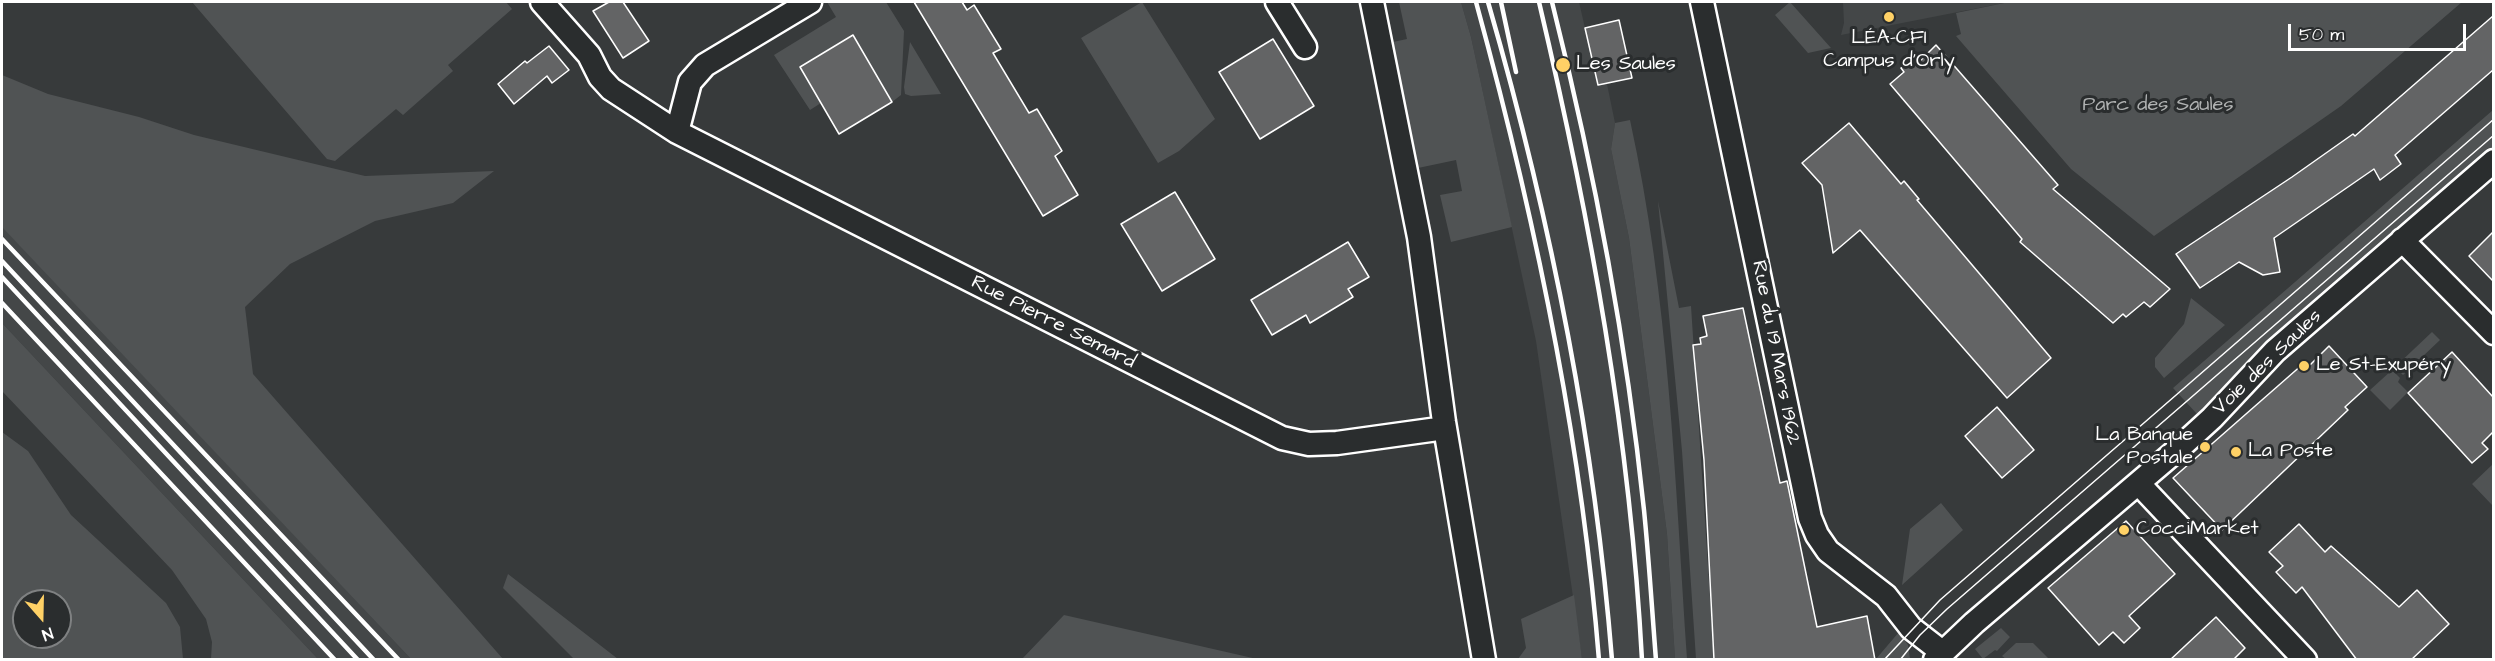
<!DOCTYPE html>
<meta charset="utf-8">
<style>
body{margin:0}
#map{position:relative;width:2495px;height:661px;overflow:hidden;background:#373a3b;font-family:"Architects Daughter",sans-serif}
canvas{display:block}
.frame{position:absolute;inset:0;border:3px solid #fff;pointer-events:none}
.north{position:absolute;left:12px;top:589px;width:60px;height:60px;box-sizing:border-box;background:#2a2d2e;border:2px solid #7f8182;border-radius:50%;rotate:160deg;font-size:16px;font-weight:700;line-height:24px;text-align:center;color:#fff}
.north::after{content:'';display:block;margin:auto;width:21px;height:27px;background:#ffd166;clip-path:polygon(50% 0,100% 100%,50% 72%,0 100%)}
.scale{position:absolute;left:2288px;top:24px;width:178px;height:27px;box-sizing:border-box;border:3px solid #fff;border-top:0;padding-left:8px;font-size:18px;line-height:21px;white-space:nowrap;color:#fff;-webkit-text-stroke:4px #2a2d2e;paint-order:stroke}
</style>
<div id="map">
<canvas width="2495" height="661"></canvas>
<div class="frame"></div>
<div class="north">N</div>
<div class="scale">50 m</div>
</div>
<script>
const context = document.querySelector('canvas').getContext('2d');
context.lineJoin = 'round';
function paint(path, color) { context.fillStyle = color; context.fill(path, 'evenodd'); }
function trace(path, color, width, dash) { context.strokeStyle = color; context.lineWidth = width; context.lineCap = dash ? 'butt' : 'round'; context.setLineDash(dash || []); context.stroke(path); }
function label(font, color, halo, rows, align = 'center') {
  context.font = font + ' "Architects Daughter",sans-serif'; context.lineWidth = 6; context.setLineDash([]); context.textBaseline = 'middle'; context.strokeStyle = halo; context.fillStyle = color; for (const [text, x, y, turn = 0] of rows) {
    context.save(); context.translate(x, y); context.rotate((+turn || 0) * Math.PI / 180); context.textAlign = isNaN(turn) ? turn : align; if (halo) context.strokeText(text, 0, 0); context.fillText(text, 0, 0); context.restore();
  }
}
const built = new Path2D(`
 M 1461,2 L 1579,2 L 1585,28 L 1619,20 L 1632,78 L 1607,84 L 1615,123 L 1611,149 L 1629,238 L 1667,534 L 1675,659 L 1582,659 L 1536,341 L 1471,37 Z
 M 1843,2 L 2009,2 L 1841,35 L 1844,23 Z
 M 2,226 L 101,330 L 411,659 L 318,659 L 2,323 Z`);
const green = new Path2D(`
 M 192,2 L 506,2 L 512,9 L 448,65 L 453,71 L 403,115 L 396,109 L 335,161 L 327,159 Z
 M 827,2 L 886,2 L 904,31 L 901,95 L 892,102 L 853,36 L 800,67 L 821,103 L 810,110 L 774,55 L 836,17 Z
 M 1142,2 L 1215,119 L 1179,151 L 1158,163 L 1081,38 Z
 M 1399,2 L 1461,2 L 1471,37 L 1512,227 L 1451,242 L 1440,195 L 1462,191 L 1456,160 L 1418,168 L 1393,42 L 1407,39 Z
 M 1790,2 L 1831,48 L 1808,53 L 1775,15 Z
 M 2009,2 L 2462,2 L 2341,106 L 2154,236 L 2071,169 L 1956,36 L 1961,34 L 1956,13 Z
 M 910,42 L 941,94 L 911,96 L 905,94 L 904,87 Z
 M 2,75 L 48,94 L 139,117 L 194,135 L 365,176 L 494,171 L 453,203 L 375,221 L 290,264 L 245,307 L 253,374 L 503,659 L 411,659 L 2,227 Z
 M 2493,110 L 2493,146 L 2263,345 L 2208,406 L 2197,414 L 2173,388 Z
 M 1630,120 C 1669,298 1675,479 1687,659 L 1675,659 L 1667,534 L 1629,238 L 1611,149 L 1615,123 Z
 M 1658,201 L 1679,308 L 1691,306 L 1714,659 L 1696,659 L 1682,451 Z
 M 2191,298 L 2225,325 L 2164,378 L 2155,367 L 2155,358 L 2184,324 Z
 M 2,323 L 318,659 L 211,659 L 212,642 L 206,619 L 172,570 L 2,391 Z
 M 2432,332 L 2440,340 L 2403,375 L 2395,367 Z
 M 2392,370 L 2400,378 L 2398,382 L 2408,392 L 2390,410 L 2370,390 Z
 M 2,432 L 28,451 L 71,515 L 166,603 L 180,627 L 183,659 L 2,659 ZM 24,601 L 60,601 L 60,637 L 24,637 Z
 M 2493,464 L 2493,506 L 2472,484 Z
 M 1941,503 L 1963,530 L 1902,585 L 1910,529 Z
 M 508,574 L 618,659 L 574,659 L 503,588 Z
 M 1574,595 L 1582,659 L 1518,659 L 1526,648 L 1521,619 Z
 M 1064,615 L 1257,659 L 1022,659 Z
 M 2001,628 L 2010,637 L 1997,651 L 1995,650 L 1983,659 L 1975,649 Z
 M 1899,632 L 1908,645 L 1910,659 L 1876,659 Z
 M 2016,643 L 2033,643 L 2049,659 L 2006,659 L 2002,656 Z`);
const building = new Path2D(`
 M 609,2 L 623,2 L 649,41 L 623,58 L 593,11 Z
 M 914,2 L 962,2 L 967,10 L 974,5 L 1001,49 L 993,53 L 1029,113 L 1037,109 L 1062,151 L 1055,156 L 1078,195 L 1043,216 Z
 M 2493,16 L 2493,70 L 2395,155 L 2401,164 L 2380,180 L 2374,169 L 2274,238 L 2280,272 L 2263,275 L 2239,262 L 2200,288 L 2176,254 L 2292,177 L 2353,134 L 2355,136 Z
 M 1619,20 L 1632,78 L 1598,85 L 1585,28 Z
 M 853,35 L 892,102 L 839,134 L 800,67 Z
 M 1273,39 L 1314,106 L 1260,139 L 1219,72 Z
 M 1936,45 L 2058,185 L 2053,189 L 2170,289 L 2150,307 L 2144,302 L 2126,317 L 2123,314 L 2113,323 L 2020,242 L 2022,239 L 1890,84 L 1904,72 L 1901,68 L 1916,55 L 1921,60 Z
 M 549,46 L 569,70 L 552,83 L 547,76 L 514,104 L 498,84 L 525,61 L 527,63 Z
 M 1849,123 L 1901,184 L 1904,181 L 1919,199 L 1917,200 L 2051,358 L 2007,398 L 1860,230 L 1833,253 L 1822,185 L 1802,163 Z
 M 1175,192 L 1215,259 L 1162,291 L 1121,224 Z
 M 2493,232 L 2493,281 L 2469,256 Z
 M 1348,242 L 1369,277 L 1348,289 L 1353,297 L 1310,323 L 1306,315 L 1272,335 L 1251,300 Z
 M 1743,308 L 1780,483 L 1787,481 L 1817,627 L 1867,616 L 1875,660 L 1714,660 L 1704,460 L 1693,345 L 1701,344 L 1700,338 L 1707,336 L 1703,316 Z
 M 2329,346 L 2367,387 L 2345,407 L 2348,410 L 2222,530 L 2173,478 L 2303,364 L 2307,368 Z
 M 2452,352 L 2493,397 L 2493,432 L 2482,443 L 2488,449 L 2472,463 L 2408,393 Z
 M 1997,407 L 2034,450 L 2002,478 L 1965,436 Z
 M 2126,521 L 2175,574 L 2129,616 L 2140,628 L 2124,643 L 2113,632 L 2099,645 L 2048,588 Z
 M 2299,524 L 2325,552 L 2331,546 L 2399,607 L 2417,590 L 2449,624 L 2411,660 L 2357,660 L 2302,587 L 2296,593 L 2276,572 L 2283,566 L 2269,552 Z
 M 2216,617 L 2245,648 L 2233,660 L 2170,660 Z`);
const street = new Path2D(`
 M 542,2 L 589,55 L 600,77 L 611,89 L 677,132 L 1282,438 L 1309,444 L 1337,443 L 1445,428
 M 1277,2 L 1305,47
 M 1372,2 L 1419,237 L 1444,422 L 1484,660
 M 1702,2 L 1810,518 L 1817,535 L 1828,551 L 1886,596 L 1911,628 L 1942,652
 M 677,132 L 690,82 L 705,65 L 810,2
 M 2402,240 L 2494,333
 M 2139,484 L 2305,660
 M 1935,660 L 1974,623 L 2177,450 L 2212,418 L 2275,351 L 2494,161`);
const tram = new Path2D(`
 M 1884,660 L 1940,600 L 2494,119
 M 1900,660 L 1920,635 L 1947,609 L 2494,135`);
const rail = new Path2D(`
 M 1476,2 C 1535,217 1581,437 1599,660
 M 1488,2 C 1550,216 1594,437 1612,660
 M 1501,2 L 1516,72
 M 1539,2 C 1590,218 1630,437 1642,660
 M 1552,2 C 1594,169 1626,339 1644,510 C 1649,560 1652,610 1656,660
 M 2,239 L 399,660
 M 2,261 L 374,660
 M 2,277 L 358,660
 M 2,303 L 335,660`);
const markers = [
 [1889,17,6,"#ffd166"],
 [1563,65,8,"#ffd166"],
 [2304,366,6,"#ffd166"],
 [2205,447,6,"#ffd166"],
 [2236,452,6,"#ffd166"],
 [2124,530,6,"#ffd166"]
];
const poiNames = [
 ["LÉA-CFI",1889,39,"center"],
 ["Campus d'Orly",1889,62,"center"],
 ["Les Saules",1576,65],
 ["Le St-Exupéry",2316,366],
 ["La Banque",2193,436,"right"],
 ["Postale",2193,459,"right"],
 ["La Poste",2248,452],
 ["CocciMarket",2136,530]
];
const parkNames = [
 ["Parc des Saules",2158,106]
];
const streetNames = [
 ["Rue Pierre Semard",1053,323,27],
 ["Rue du 19 Mars 1962",1775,353,79],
 ["Voie des Saules",2268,363,-44]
];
paint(built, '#444748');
paint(green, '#505354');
paint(building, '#636465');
trace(building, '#fff', 1.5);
trace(street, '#fff', 27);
trace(street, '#2a2d2e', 22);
trace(tram, '#fff', 1.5);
trace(rail, '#fff', 4.5);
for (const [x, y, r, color] of markers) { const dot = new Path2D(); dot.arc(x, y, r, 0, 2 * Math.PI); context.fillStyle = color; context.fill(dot); trace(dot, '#2a2d2e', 2); }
label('20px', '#fff', '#2a2d2e', poiNames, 'left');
label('20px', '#b0b2b2', '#2a2d2e', parkNames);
label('20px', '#fff', '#2a2d2e', streetNames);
</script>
